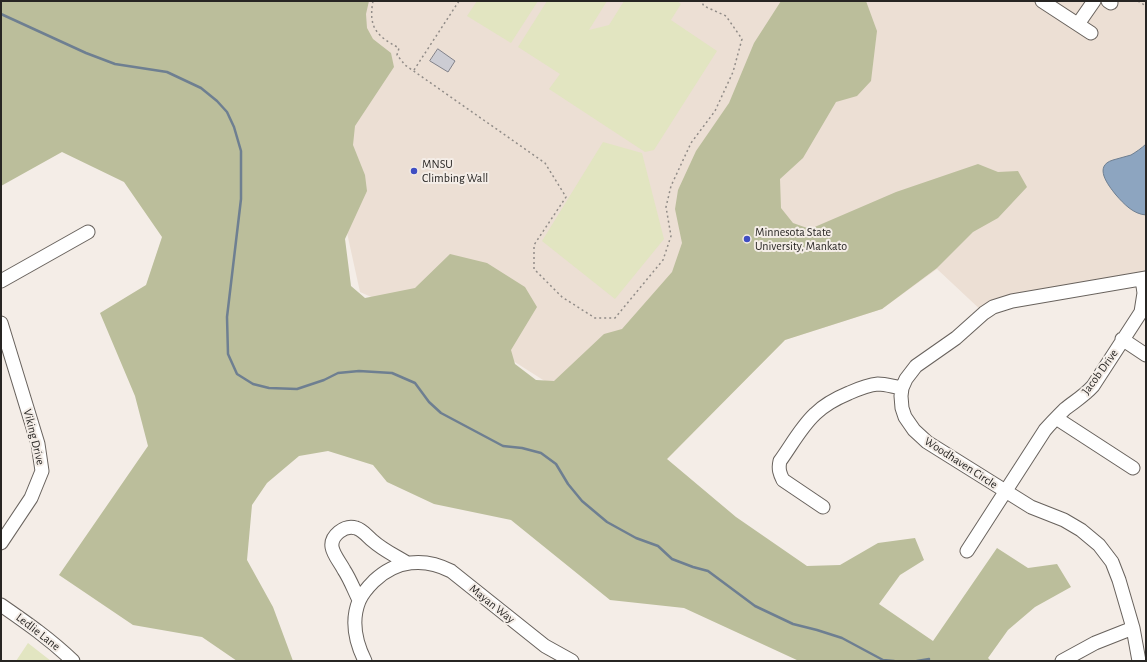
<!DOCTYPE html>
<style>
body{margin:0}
#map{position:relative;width:1147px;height:662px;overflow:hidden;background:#f4ede7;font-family:"Alegreya Sans",sans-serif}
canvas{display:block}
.frame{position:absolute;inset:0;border:2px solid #272523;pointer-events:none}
</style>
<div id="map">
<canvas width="1147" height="662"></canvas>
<div class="frame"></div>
</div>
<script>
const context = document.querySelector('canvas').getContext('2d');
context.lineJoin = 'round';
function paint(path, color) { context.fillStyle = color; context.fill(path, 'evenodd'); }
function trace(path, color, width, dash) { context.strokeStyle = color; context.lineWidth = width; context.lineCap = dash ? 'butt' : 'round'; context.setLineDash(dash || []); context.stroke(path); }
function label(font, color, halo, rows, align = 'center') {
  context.font = font + ' "Alegreya Sans",sans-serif'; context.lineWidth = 4; context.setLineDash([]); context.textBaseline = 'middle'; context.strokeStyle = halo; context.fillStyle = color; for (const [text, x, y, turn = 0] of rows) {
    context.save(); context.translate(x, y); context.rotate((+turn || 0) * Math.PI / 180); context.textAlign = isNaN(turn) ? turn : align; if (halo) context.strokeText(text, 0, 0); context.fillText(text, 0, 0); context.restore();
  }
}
const built = new Path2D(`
 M 359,1 L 1146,1 L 1146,279 L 984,313 L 937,269 L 882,309 L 785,340 L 667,459 L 507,357 L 360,292 L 342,210 Z`);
const green = new Path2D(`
 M 477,1 L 538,1 L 511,43 L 467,16 Z
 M 547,1 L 607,1 L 589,30 L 609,25 L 624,1 L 677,1 L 681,4 L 671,20 L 717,51 L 654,150 L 645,152 L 549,89 L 560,74 L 518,47 Z
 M 603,142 L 642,153 L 664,239 L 615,299 L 542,241 Z
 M 28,643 L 51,661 L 16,661 Z`);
const forest = new Path2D(`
 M 1,1 L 369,1 L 366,14 L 367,28 L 373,39 L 391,53 L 394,67 L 355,126 L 353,145 L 365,175 L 367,191 L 345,239 L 351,286 L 365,298 L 415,288 L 450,254 L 487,263 L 525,287 L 537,307 L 511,350 L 515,364 L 536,380 L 554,381 L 604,334 L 622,329 L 672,272 L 682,243 L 675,209 L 678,190 L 696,151 L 729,103 L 754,43 L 781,1 L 866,1 L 877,31 L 871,81 L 857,96 L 836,102 L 803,158 L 780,179 L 781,208 L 793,223 L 810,229 L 896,192 L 978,164 L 998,172 L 1018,171 L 1027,187 L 998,218 L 973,232 L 937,268 L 882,309 L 785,340 L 667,459 L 736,517 L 807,566 L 840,565 L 878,543 L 915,538 L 924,560 L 900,575 L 879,604 L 933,641 L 997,548 L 1028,568 L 1057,564 L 1071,587 L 1035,607 L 1008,630 L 988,658 L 991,661 L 799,661 L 684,608 L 610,600 L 511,520 L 434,504 L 387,482 L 373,465 L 328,451 L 299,456 L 267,483 L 252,505 L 247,560 L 273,607 L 293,661 L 237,661 L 202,637 L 133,625 L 59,575 L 148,446 L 135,396 L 100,313 L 146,285 L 162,237 L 124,182 L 62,152 L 1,186 Z`);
const water = new Path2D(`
 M 1146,144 L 1146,215 C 1133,214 1124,204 1116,195 C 1108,185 1093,166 1113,160 C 1119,158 1125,157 1131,155 C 1136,152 1142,148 1146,144 Z`);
const stream = new Path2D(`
 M 1,14 L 86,53 L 115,64 L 167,72 L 201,88 L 217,101 L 227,112 L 234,127 L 241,151 L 241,199 L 227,317 L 228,354 L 237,374 L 253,384 L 269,388 L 297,389 L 324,380 L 338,373 L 359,371 L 392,373 L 415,383 L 429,402 L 441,413 L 503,446 L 522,448 L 541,453 L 556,464 L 568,484 L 582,501 L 607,522 L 636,538 L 658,546 L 672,559 L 693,567 L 708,571 L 755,606 L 793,624 L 817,630 L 842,638 L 883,660 L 894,661
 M 917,661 L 929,659`);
const building = new Path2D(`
 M 438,49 L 455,61 L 448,72 L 430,61 Z`);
const path = new Path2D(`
 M 373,1 C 368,28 377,36 399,48 L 397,55 L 405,65 L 545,163 L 566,197 L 534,245 L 534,269 L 562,297 L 595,318 L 615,318 L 663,260 L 671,236 L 666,207 L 671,186 L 691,143 L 715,111 L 733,72 L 742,39 L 726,16 L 704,6 L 701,1
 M 1138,1 L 1146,6
 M 414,70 L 459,1`);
const minor = new Path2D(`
 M 1042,1 L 1091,33
 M 1108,1 L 1111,3
 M 1078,24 L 1094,1
 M 1,281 L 88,232
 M 1,323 L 38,444 L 42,471 L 31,498 L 1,543
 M 1122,339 L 1146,355
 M 1056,418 L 1133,468
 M 823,507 L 783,480 C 780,474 778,469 780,461 C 791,446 801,427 815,414 C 824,405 837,398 849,393 C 858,389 867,385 878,384 C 886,384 894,387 902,388
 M 967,551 L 1045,430 C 1051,423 1058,416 1065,409 C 1075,401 1084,396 1093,386 L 1141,312 L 1144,293 L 1142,279
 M 359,600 C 354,590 350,579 344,570 C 338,558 323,545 339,532 C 344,528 350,526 356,528 C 363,530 368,537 373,541 C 383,550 396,556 407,563
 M 1,605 C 27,623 50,639 73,661
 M 365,661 C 356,643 351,621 359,601 C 362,594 368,587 374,581 C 396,560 424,557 451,571 L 545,646 L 572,661
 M 1062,661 L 1095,643 L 1133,628
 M 1139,661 L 1133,628 L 1119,580 L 1112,562 L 1099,545 L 1081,530 L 1064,520 L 1031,507 L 927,442 L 914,430 L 905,417 L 902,408 L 901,396 L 902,388 L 906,379 L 916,366 L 956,338 L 984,313 L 993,307 L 1012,301 L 1146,278`);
const markers = [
 [414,171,4,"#3f4ec2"],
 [747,239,4,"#3f4ec2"]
];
const poiNames = [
 ["MNSU",422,164],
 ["Climbing Wall",422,178],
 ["Minnesota State",755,232],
 ["University, Mankato",755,246]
];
const streetNames = [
 ["Jacob Drive",1100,372,-54],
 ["Viking Drive",34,437,76],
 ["Woodhaven Circle",961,463,33],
 ["Mayan Way",492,604,39],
 ["Ledlie Lane",38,632,38]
];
paint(built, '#ecdfd4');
paint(green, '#e2e5c1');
paint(forest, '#bbbe9b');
paint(water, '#8da5c0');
trace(water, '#6e7f91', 1);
trace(stream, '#6e7f91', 2.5);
paint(building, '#ccccd3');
trace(building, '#82828a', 1);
trace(minor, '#68625d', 15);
trace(path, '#918c88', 1.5, [2, 3]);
trace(minor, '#fff', 13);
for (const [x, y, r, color] of markers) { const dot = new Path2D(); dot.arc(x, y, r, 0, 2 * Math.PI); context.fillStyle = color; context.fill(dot); trace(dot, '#f4ede7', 1.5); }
label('12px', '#272523', '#f4ede7', poiNames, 'left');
label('12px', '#272523', '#f4ede7', streetNames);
</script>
